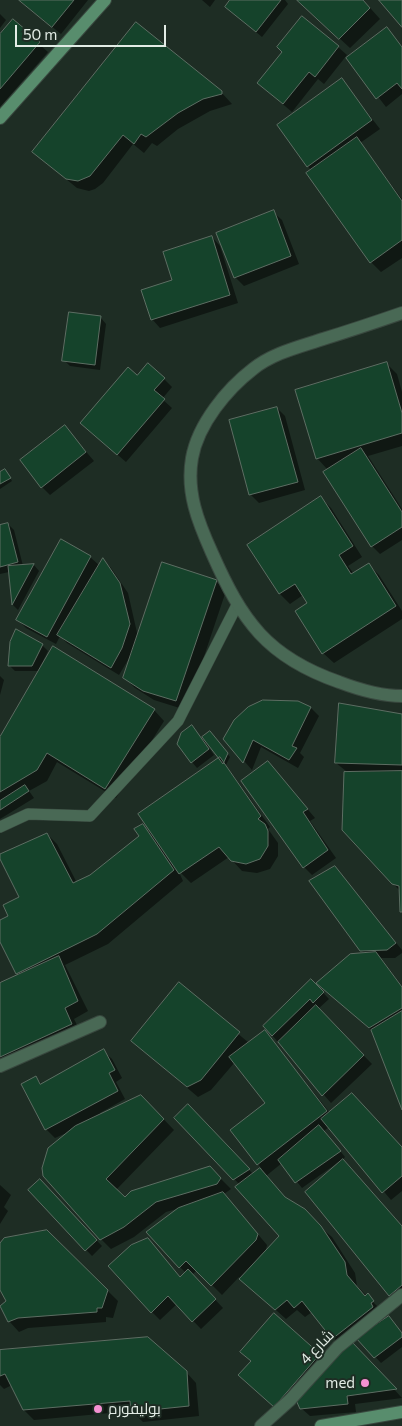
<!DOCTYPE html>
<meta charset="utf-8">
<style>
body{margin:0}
#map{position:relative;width:402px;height:1426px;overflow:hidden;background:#1e2d24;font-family:Commissioner,sans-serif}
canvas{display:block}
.scale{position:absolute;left:15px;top:25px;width:151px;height:22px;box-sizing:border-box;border:2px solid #e2ece5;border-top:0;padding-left:6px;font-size:15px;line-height:18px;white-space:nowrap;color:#e2ece5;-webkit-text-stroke:4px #1e2d24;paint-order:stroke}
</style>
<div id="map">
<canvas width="402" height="1426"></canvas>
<div class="scale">50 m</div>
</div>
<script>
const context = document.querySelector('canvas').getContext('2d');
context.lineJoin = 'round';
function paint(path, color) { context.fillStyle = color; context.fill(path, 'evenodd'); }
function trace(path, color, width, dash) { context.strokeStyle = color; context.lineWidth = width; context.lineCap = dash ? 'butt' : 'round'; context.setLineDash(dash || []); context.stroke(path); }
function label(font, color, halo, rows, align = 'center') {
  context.font = font + ' Commissioner,Cairo,sans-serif'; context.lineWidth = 4; context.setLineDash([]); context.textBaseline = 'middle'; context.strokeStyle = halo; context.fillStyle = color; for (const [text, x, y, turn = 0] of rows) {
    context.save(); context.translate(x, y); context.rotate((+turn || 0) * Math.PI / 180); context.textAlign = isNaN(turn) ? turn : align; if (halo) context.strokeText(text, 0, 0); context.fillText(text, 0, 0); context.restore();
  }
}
const shadow = new Path2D(`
 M 19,0 L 88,0 L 61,34 Z
 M 202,0 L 215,0 L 210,7 Z
 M 232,0 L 285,0 L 288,4 L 262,37 L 226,7 Z
 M 298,0 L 363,0 L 380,19 L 350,48 Z
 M 0,14 L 6,20 L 0,28 Z
 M 13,21 L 48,52 L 0,107 L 0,36 Z
 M 387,29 L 402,46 L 402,94 L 386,107 L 348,58 Z
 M 338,47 L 347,55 L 324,84 L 318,79 L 292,112 L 258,83 Z
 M 342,80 L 380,129 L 360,143 L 402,199 L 402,258 L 381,272 L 371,262 L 308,166 Z
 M 221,92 L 232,104 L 210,111 L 178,129 L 157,146 L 152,143 L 144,153 L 133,144 L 103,183 L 95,189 L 89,191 L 77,188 L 33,152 Z
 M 273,212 L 282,220 L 299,264 L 244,286 L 235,277 Z
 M 212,237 L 220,246 L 238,303 L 160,328 L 152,319 L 173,281 Z
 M 101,318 L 106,324 L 100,370 L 70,366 L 64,360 Z
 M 387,364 L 397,374 L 402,392 L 402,446 L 368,456 L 402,509 L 402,540 L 380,554 L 372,546 L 333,467 L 327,469 L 317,458 Z
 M 137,377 L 164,379 L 172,387 L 162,399 L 172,408 L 126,462 L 90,431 Z
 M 277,408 L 285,416 L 305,490 L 259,503 L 251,495 Z
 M 65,427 L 94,461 L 50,495 L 42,487 Z
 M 5,470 L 12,481 L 0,489 L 0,473 Z
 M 321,498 L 331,508 L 362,557 L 348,566 L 354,574 L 369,565 L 379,575 L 402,611 L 402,619 L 334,663 L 323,653 L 309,603 L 303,595 L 290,604 L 280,594 Z
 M 8,524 L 14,530 L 23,566 L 34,565 L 39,571 L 18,610 L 13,605 L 9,572 L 0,574 L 0,526 Z
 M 61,541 L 90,557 L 100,566 L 103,560 L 111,568 L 128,593 L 138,637 L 216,581 L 226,591 L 186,710 L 154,700 L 135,688 L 125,678 L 131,655 L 119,675 L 67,643 L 60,636 L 56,644 L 26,628 L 18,620 Z
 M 42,645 L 48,651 L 40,667 L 154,710 L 164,721 L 116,798 L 57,762 L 47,781 L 29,791 L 34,798 L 0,819 L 0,739 L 40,671 L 15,671 L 9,665 Z
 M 0,676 L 4,680 L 0,695 Z
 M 297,703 L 311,708 L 319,716 L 300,753 L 304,757 L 298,768 L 261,747 L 252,770 L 225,739 Z
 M 402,715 L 402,913 L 400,891 L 343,830 L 346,771 L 336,763 Z
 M 192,726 L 202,739 L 210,733 L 230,757 L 226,765 L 270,827 L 268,829 L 278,843 L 278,856 L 270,869 L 257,873 L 242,871 L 229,857 L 191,883 L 178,870 L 183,881 L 108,944 L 65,965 L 88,1011 L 74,1019 L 82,1035 L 0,1059 L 0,980 L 1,984 L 19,976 L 0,939 L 0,921 L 9,916 L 20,898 L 0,856 L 47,834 L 57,844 L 77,883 L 91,876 L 141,837 L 142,825 L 153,835 L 221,758 L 204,738 L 203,739 L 214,755 L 197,768 L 192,762 Z
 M 268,762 L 315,818 L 310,821 L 336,858 L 312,875 L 304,867 Z
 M 334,867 L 402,950 L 402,953 L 395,958 L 381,958 L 402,986 L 402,1107 L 373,1032 L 318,983 L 365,954 L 361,950 Z
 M 311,980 L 329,999 L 318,1009 L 372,1064 L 331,1103 L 264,1026 Z
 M 179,984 L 249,1043 L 265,1031 L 330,1113 L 402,1148 L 402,1191 L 391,1200 L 329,1127 L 324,1131 L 345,1157 L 342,1160 L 402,1226 L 402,1304 L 400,1305 L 390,1295 L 340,1161 L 302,1188 L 282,1163 L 266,1176 L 287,1200 L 332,1237 L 355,1273 L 357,1286 L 383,1312 L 370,1328 L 371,1329 L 389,1317 L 402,1333 L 402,1347 L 381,1363 L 357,1337 L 351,1342 L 402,1398 L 355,1404 L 356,1412 L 310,1416 L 301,1408 L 296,1398 L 283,1414 L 248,1384 L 319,1355 L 328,1363 L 344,1350 L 312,1312 L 305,1317 L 297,1310 L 286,1319 L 239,1277 L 222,1295 L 197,1270 L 192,1275 L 223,1308 L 201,1329 L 177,1304 L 160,1320 L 152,1312 L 156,1248 L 181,1278 L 186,1273 L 180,1267 L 180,1208 L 166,1212 L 134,1237 L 111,1249 L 101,1239 L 73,1130 L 55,1138 L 46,1129 L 23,1085 L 36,1078 L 42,1084 L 103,1051 L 112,1059 L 122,1078 L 116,1082 L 125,1099 L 100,1113 L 101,1115 L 151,1106 L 174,1130 L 116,1190 L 125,1198 L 209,1167 L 231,1189 L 224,1194 L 267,1245 L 265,1253 L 280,1236 L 240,1185 L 176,1118 L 188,1106 L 254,1175 L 262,1169 L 258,1164 L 266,1104 L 235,1062 L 211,1090 L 198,1097 L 132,1041 Z
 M 40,1181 L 102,1246 L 92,1256 L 30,1190 Z
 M 0,1185 L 11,1195 L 4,1207 L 8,1211 L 0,1224 Z
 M 47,1231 L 118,1301 L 113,1318 L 106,1317 L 106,1322 L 28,1328 L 19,1332 L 9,1321 L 8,1301 L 0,1288 L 0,1245 Z
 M 0,1351 L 186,1372 L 196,1383 L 199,1416 L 143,1422 L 132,1411 L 34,1420 L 24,1410 L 12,1385 L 4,1389 L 0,1385 Z`);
const building = new Path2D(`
 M 19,0 L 74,0 L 52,27 Z
 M 230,0 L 281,0 L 256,32 L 225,7 Z
 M 297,0 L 363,0 L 370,8 L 339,39 Z
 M 379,0 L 402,0 L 402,27 Z
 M 302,16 L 339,46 L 315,77 L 309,72 L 283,104 L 257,83 L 282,52 L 277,47 Z
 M 13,19 L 40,42 L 0,89 L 0,34 Z
 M 136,22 L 222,91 L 222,94 L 203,99 L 178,113 L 146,137 L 141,134 L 134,144 L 123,135 L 90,176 L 78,181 L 66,179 L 32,152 Z
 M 387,27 L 402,47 L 402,89 L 397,83 L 376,99 L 346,58 Z
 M 342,78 L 372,120 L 307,167 L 277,125 Z
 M 357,137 L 402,201 L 402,240 L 370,263 L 306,173 Z
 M 274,210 L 291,256 L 234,278 L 216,233 Z
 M 212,236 L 230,295 L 151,320 L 141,290 L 172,280 L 163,252 Z
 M 69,312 L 101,316 L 95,365 L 62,361 Z
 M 387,362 L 402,413 L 402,433 L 316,459 L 295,390 Z
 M 148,363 L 165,378 L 154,390 L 165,399 L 117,455 L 80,423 L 128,367 L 137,375 Z
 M 277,407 L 298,482 L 249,495 L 229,420 Z
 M 65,425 L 86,452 L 41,488 L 20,460 Z
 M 361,448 L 402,512 L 402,527 L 371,547 L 323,472 Z
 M 5,469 L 11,478 L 0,484 L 0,472 Z
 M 321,496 L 353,546 L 339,555 L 351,574 L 369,563 L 396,606 L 322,654 L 295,611 L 307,603 L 295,584 L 279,594 L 247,545 Z
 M 8,523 L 18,562 L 0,567 L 0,525 Z
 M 61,539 L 91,556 L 47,637 L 16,620 Z
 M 103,558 L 120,583 L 130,624 L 122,648 L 111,668 L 57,635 Z
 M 162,562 L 217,580 L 176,701 L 143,691 L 123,678 Z
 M 34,564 L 12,605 L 8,566 Z
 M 16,629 L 43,644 L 32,666 L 8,666 L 10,642 Z
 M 53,646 L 155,709 L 105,789 L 47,753 L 37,770 L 0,792 L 0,737 Z
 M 263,700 L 298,701 L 311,707 L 292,746 L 297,748 L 289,760 L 253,740 L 243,763 L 223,739 L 234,720 L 248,707 Z
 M 339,703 L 402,714 L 402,765 L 335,763 Z
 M 192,725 L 209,749 L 191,763 L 177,744 L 181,733 Z
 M 210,731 L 228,753 L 223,764 L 202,737 Z
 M 220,757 L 261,816 L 258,819 L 265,824 L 268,831 L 268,846 L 260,859 L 246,864 L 231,861 L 219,847 L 179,874 L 138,814 Z
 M 268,761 L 308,809 L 303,812 L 328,850 L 303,868 L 241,781 Z
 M 402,771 L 402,912 L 400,912 L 399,886 L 392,884 L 342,830 L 344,772 Z
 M 25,785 L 29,791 L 0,810 L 0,801 Z
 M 143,824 L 174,870 L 97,934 L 16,974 L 0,942 L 0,920 L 8,916 L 3,905 L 19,897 L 0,859 L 0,854 L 47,833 L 73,883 L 90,875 L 139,836 L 134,829 Z
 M 335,866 L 396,943 L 387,950 L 360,951 L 309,881 Z
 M 376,952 L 402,987 L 402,1008 L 369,1028 L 316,983 L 350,954 Z
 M 59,956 L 78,1001 L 65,1008 L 72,1024 L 0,1057 L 0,983 Z
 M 311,979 L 324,992 L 313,1003 L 310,999 L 272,1036 L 263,1026 Z
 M 179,982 L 240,1032 L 201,1080 L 187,1087 L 131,1041 Z
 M 316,1005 L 364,1055 L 322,1096 L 278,1042 Z
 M 402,1011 L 402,1110 L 371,1030 Z
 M 265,1030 L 327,1111 L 257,1165 L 230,1130 L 265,1103 L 229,1057 Z
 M 104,1049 L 115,1070 L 109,1073 L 118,1091 L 45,1130 L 21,1084 L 36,1076 L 40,1084 Z
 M 352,1093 L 402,1147 L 402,1176 L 382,1193 L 321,1119 Z
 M 141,1095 L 164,1119 L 106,1179 L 125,1197 L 131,1191 L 210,1166 L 221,1178 L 217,1184 L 156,1202 L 124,1227 L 100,1240 L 43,1176 L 42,1168 L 48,1148 L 75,1126 Z
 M 188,1104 L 250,1169 L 233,1180 L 174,1118 Z
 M 319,1125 L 341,1151 L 295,1183 L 278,1160 Z
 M 343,1159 L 402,1226 L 402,1285 L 389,1296 L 305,1192 Z
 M 260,1168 L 285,1197 L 305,1209 L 321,1226 L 345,1262 L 347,1275 L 365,1296 L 368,1293 L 374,1301 L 371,1303 L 373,1307 L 332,1339 L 302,1301 L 294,1308 L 287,1300 L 275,1310 L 239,1279 L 279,1236 L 235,1187 Z
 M 40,1179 L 97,1240 L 85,1251 L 28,1190 Z
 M 223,1192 L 258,1234 L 256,1240 L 211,1286 L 186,1261 L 179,1268 L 146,1232 L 178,1208 Z
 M 47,1230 L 108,1290 L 102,1308 L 97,1308 L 97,1312 L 18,1318 L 8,1322 L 0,1306 L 6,1301 L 0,1290 L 0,1243 L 4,1238 Z
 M 148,1238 L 180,1277 L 188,1269 L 216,1299 L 192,1322 L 168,1296 L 151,1313 L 108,1266 L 131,1245 Z
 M 274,1313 L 320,1354 L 274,1407 L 238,1375 L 251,1361 L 240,1352 Z
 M 389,1316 L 402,1333 L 402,1337 L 374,1358 L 356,1338 Z
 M 148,1337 L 187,1371 L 189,1406 L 131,1412 L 130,1401 L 23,1410 L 5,1374 L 0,1376 L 0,1350 Z
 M 351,1341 L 397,1389 L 347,1396 L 348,1404 L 300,1409 L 296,1400 Z`);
const lane = new Path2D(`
 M 0,827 L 28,814 L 90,816 L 178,721 L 237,605`);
const street = new Path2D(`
 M 402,313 C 376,322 349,331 323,339 C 299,347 273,353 253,369 C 227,389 198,424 192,458 C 186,492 198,522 212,553 C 242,621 267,657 339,682 C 360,690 380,696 402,696
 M 0,1066 L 100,1022
 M 261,1426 L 290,1400 L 338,1347 L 402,1295`);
const secondary = new Path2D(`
 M 0,118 L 105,0
 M 321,1426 L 402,1412`);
const markers = [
 [365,1383,5,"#f591d2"],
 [98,1409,5,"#f591d2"]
];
const streetNames = [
 ["شارع 4",317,1347,-46]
];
const poiNames = [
 ["med",355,1383],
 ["بوليفورم",108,1409,"left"]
];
paint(shadow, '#0007');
paint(building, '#15432b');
trace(building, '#5d6e63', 1);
trace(lane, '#39483f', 12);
trace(street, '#39483f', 14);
trace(secondary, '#39483f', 14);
trace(lane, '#496955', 11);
trace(street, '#496955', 12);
trace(secondary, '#588d6d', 12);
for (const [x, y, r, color] of markers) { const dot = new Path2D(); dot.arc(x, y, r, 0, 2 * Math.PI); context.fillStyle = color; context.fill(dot); trace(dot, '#1e2d24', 2); }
label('15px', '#e2ece5', '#1e2d24', streetNames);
label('15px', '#e2ece5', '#1e2d24', poiNames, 'right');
</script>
